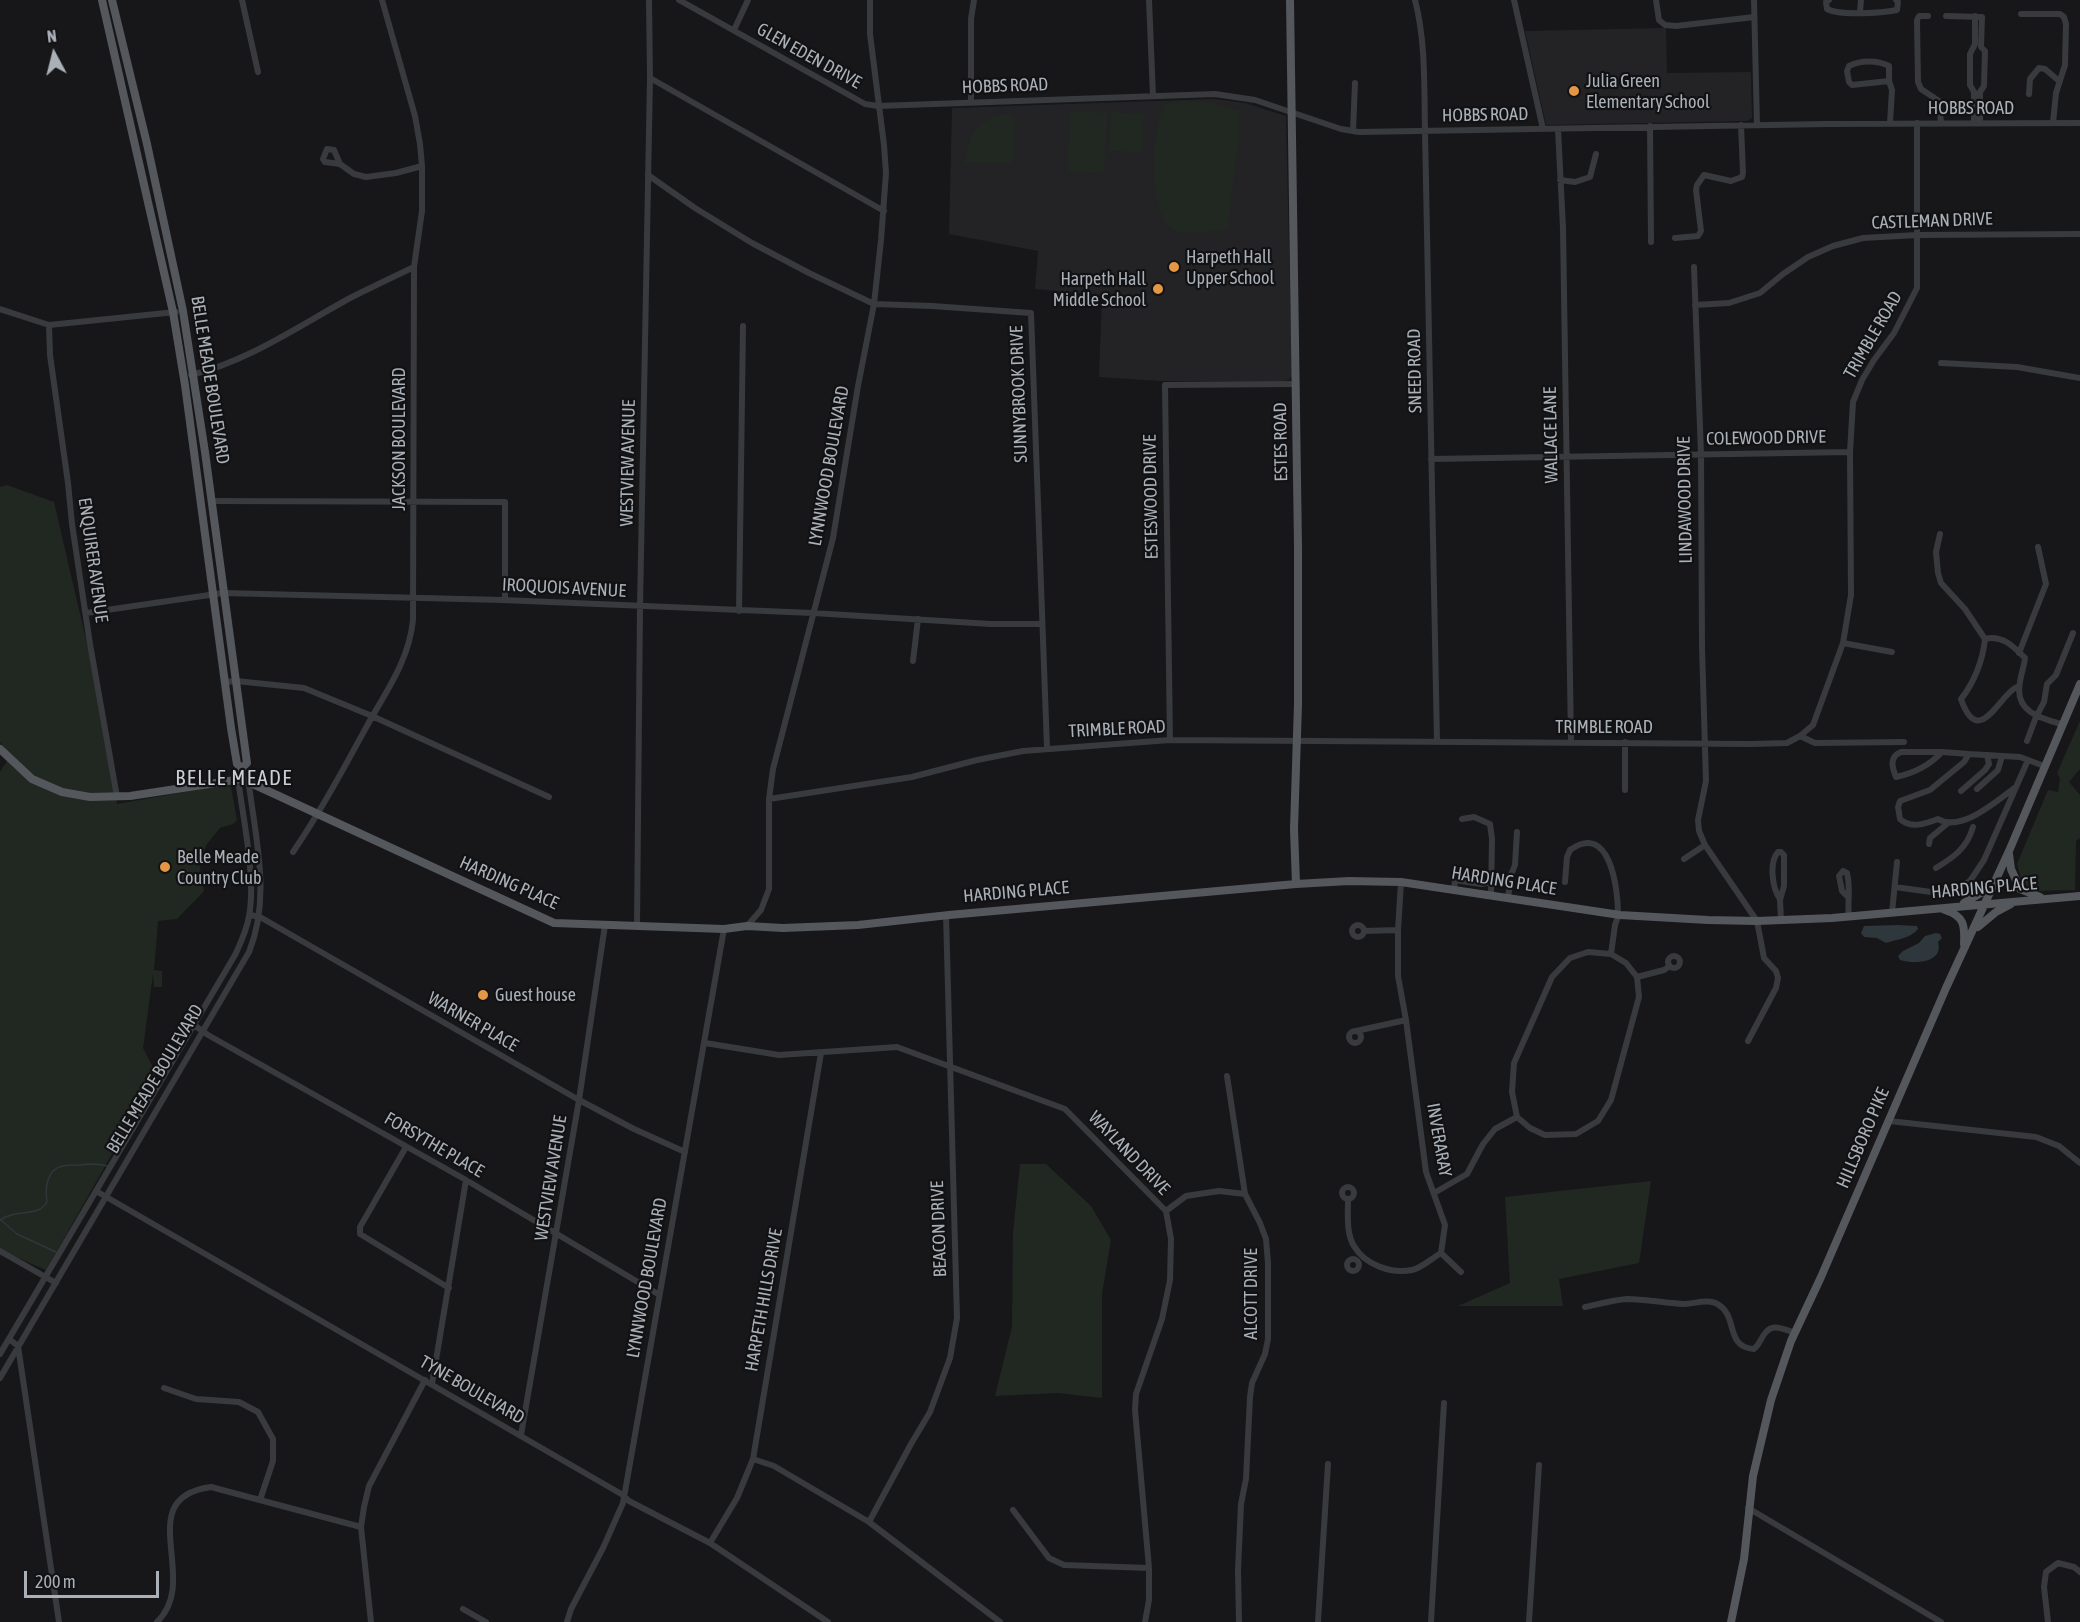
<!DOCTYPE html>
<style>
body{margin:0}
#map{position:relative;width:2080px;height:1622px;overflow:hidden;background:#171719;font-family:"Asap Condensed",sans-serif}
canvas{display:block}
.north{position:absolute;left:24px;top:24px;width:60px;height:60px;-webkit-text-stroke:4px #121214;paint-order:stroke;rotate:353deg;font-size:16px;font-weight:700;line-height:24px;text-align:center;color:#aab0b7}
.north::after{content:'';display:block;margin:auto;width:21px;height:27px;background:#aab0b7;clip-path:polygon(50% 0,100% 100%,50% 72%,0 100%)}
.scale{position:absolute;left:24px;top:1571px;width:135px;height:27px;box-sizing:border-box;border:3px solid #aab0b7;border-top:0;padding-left:8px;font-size:18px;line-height:21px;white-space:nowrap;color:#aab0b7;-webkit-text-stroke:4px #121214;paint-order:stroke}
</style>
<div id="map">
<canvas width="2080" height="1622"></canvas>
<div class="north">N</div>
<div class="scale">200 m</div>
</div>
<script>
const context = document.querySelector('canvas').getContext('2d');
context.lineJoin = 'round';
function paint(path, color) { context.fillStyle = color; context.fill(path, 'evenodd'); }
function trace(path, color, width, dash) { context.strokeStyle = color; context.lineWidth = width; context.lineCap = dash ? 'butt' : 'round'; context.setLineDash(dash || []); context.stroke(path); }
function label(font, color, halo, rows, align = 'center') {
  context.font = font + ' "Asap Condensed",sans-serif'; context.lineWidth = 4.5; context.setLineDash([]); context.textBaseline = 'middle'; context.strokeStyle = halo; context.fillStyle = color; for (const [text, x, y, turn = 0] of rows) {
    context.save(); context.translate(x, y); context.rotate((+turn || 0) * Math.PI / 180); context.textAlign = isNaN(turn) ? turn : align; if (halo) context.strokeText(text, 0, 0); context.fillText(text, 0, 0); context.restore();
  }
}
const built = new Path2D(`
 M 1666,28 L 1667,73 L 1751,72 L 1752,118 L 1747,121 L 1546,125 L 1525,31 Z
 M 1214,99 L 1245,103 L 1286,116 L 1292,376 L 1289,380 L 1281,382 L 1259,382 L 1159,381 L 1099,377 L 1102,295 L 1035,289 L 1038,251 L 949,234 L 952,108 Z`);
const green = new Path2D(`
 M 1179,101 L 1206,102 L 1239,111 L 1239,136 L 1227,230 C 1213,231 1193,234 1180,232 C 1149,227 1153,153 1157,130 C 1158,121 1162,112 1165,104 Z
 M 1070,111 L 1107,113 L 1104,173 L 1067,171 Z
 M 1111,112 L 1144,114 L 1142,152 L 1109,151 Z
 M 1002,115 L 1015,115 L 1014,159 L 1010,163 L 965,163 C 970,136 974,123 1002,115 Z
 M 7,485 L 54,502 L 113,756 L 117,804 L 223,785 L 231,787 L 237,820 L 233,824 L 220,828 L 207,844 L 199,862 L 204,891 L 177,919 L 158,921 L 154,970 L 162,971 L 162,987 L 154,987 L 153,974 L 143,1048 L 157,1075 L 46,1270 L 0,1250 L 0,772 L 9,758 L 0,742 L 0,487 Z
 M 2080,721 L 2080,769 L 2069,782 L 2080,795 L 2080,838 L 2076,841 L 2075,890 L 2035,891 L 2022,882 L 2017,864 L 2048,790 L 2058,792 L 2060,778 L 2057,773 Z
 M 1020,1164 L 1046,1164 L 1091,1206 L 1111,1240 L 1102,1294 L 1102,1398 L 1058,1393 L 995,1396 L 1012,1327 L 1013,1233 Z
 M 1651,1181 L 1639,1263 L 1559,1279 L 1563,1306 L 1458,1306 L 1510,1283 L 1505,1197 Z`);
const water = new Path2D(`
 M 1898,925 L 1917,926 L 1918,929 C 1910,939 1897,939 1886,943 L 1877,938 L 1864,937 L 1861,933 L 1864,926 Z
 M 1936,933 L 1940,934 L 1942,938 L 1938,942 C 1944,964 1913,964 1900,960 L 1898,956 L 1903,951 L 1919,943 L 1925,936 Z`);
const stream = new Path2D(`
 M 0,1220 C 17,1208 38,1218 47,1202 C 45,1189 46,1169 63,1166 C 68,1165 73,1165 78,1165 C 88,1164 97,1163 107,1166
 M 1,1220 L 17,1234 L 56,1252`);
const minor = new Path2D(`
 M 242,0 L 258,72
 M 679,0 L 865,104 L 878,106 L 1215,94 L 1255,100 L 1341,129 L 1359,132 L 1828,124 L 2080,123
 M 1149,0 L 1153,96
 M 1415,0 C 1426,42 1424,88 1425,132 L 1437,741
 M 1514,0 L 1543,129
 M 1656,0 L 1659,20 L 1665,25 L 1676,26 L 1754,17
 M 1754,0 L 1757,125
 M 1829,0 L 1826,2 L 1827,9 C 1840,16 1882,13 1897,10 L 1898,2 L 1896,0
 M 1860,12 L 1861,0
 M 2021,14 L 2060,14 L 2064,17 L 2066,24 L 2065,65 L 2056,93 L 2053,123
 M 1928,16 L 1919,16 L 1917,20 L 1918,82 L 1921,89 L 1939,101 L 1941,123
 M 1946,16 L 1982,17 L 1981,47 L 1985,51 L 1984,86 L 1980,92
 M 734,30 L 748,0
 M 650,78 L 884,211
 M 1889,81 L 1889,66 C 1877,60 1861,60 1849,66 L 1847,71 L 1849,82 L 1852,85 L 1889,81 L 1892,90 L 1890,123
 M 1974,92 L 1970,85 L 1970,54 L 1975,44 L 1975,16
 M 2029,94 L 2030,79 L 2039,68 L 2045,69 L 2059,81
 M 971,102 L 971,19 L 974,0
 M 1974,123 L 1974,92
 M 1980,123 L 1980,92
 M 1650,126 L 1651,242
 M 1558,129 L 1563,228 L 1571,742
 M 1353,131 L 1355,83
 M 340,164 L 334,150 L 327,149 L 323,159 L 325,162 L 340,164 L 354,174 L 366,177 L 396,173 L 422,166
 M 648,175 L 695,208 L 752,243 L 809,273 L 874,304 L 932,306 L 1031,313 L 1047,748
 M 1560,180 L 1575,182 L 1590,177 L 1596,154
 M 1675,238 L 1698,236 L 1701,231 L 1696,190 L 1697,185 L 1704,175 L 1731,181 L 1742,177 L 1743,173 L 1741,125
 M 1694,267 L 1701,454 L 1702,647 L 1706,781 L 1698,820 L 1699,831 L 1705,845 L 1757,921 L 1764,958 L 1776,971 L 1778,978 L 1776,988 L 1748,1041
 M 1695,305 L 1729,303 L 1760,293 L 1783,274 L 1808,257 L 1833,246 L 1863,238 L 1917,235 L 2080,234
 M 0,309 L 49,325 L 176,312
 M 49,325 L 50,355 L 68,483 L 72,524 L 90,644 L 117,797
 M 1941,363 L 2017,367 L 2080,378
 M 191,375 C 249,361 300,325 352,297 C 372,287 393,277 414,267
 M 1431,459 L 1850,452
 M 212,501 L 505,502 L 505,600
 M 1940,534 L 1936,552 L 1938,573 L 1941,583 L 1965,609 L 1985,639 C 2002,634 2014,647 2025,658 C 2024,667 2021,674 2020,682 C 2014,711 2039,718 2061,724
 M 739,611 L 743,326
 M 86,613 L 223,593 L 502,600 L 813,613 L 991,624 L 1042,624
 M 1985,639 C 1983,660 1974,683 1961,699 C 1979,751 2000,693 2017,687 L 2019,688
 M 1843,643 L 1892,652
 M 2019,653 L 2046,584 L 2038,547
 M 913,661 L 918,619
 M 225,682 L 236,681 L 304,688 L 372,716 L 549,797
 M 1800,736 L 1815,743 L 1904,742
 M 1170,740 L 1165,385 L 1296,384
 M 2027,741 L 2036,717 L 2044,702 L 2047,684 L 2056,675 L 2073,633
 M 1625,742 L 1625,790
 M 1942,752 L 1901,752 C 1889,757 1892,767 1896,777 C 1915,773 1929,766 1942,752 L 1969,754
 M 2016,787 C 1997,800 1962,833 1938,819 C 1925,824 1911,829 1900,819 L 1898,807 L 1900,801 L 1930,790 L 1964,762 L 1969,754 L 2020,757 L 2044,766
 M 1977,789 L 1998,770 L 2002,756
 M 1961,791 L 1985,770 L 1989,764 L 1987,755
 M 769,799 L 912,777 L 977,760 L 1023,751 L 1170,740 L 1751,744 L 1787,743 L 1800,736 L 1813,725 L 1843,643 L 1851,595 L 1850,452 L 1853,402 L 1862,380 L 1874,360 L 1894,333 L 1917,288 L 1917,123
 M 1462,819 L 1474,817 L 1490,824 L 1492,839 L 1491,896
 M 1929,844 L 1930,838 L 1948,823
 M 293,852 C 321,811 344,768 368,724 C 387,690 409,660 413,620 L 414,267 L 422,211 L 422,166 L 420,144 L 415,116 L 382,0
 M 1684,859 L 1705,845
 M 1936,868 C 1954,857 1967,848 1973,827
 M 1565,882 L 1567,857 L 1570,850 C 1610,821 1618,889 1618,914
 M 1895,887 L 1938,893 L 1956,889 L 1970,881 L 1984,860 L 2028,760
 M 1454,890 L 1455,880 L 1481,884 L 1492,882
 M 1847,896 L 1842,891 L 1839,876 L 1843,871 L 1847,873 C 1851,889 1847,901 1849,917
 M 1508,898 L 1511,875 L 1515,865 L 1517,832
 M 1780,899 C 1772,888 1769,862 1778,852 L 1781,852 L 1784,855 L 1784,886 L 1780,900 L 1781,920
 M 1892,913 L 1897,862
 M 250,915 L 260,917 L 579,1100 L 634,1129 L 685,1152
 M1352 931a6 6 0 1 1 12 0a6 6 0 1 1-12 0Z
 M 637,926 L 640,607 L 650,78 L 649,0
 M 747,926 L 761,910 L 769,889 L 769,799 L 773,769 L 833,538 L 858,386 L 874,304 L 881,240 L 886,173 L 884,145 L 870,34 L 870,0
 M 1364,931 L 1398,930
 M 1588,952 L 1611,954 L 1626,963 L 1637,977 L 1639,997 L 1611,1100 L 1598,1121 L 1576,1134 L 1545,1135 L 1530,1128 L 1517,1117 L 1512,1092 L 1514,1063 L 1552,977 L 1570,958 Z
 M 1611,954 L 1615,925 L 1619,914
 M1668 962a6 6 0 1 1 12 0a6 6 0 1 1-12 0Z
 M 1637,977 L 1664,970 L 1670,966
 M 194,1025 L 208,1035 L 466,1180 L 658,1294
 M1349 1037a6 6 0 1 1 12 0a6 6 0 1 1-12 0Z
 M 1356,1031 L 1406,1020
 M 705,1043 L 779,1055 L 897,1047 L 1065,1109 L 1166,1211 L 1171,1239 L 1170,1280 L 1162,1319 L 1136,1394 L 1135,1410 L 1149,1568 L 1149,1600 L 1145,1622
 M 1227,1076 L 1245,1194 L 1260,1223 L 1266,1239 L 1268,1263 L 1268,1339 L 1265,1354 L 1252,1383 L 1250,1397 L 1246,1479 L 1241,1504 L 1238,1570 L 1239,1622
 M 1889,1121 L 2036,1137 L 2059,1146 L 2080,1163
 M 406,1147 L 360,1227 L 360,1234 L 449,1288
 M1342 1193a6 6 0 1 1 12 0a6 6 0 1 1-12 0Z
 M 96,1191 L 623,1495 L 629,1501 L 710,1543 L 828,1622
 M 1434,1193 L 1467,1174 L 1483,1144 L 1495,1129 L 1517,1117
 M 1348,1199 C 1348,1213 1346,1234 1354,1246 C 1365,1265 1391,1274 1412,1270 C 1422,1268 1432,1258 1441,1253 L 1445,1225 L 1426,1172 L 1406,1020 L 1398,976 L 1398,930 L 1401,882
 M 1166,1211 L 1186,1196 L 1219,1191 L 1245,1194
 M 0,1251 L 56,1283
 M 1441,1253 L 1461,1272
 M1347 1265a6 6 0 1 1 12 0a6 6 0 1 1-12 0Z
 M 1585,1307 C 1599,1304 1613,1300 1627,1299 C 1645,1299 1664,1303 1683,1304 C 1694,1304 1709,1298 1719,1305 C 1738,1317 1725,1347 1754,1349 C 1761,1343 1761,1337 1766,1332 C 1774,1323 1786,1330 1795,1333
 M 9,1339 L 18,1346 L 59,1622
 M 0,1354 L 235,955 C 241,942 247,930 249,916 C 256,880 244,823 239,786 L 242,779 L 249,785 C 256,841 271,898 249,952 L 0,1378
 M 432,1384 L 466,1180
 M 164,1388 L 196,1399 L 239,1402 L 258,1412 L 273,1439 L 273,1461 L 260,1500
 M 521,1435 L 579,1100 L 605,925
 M 753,1459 L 774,1466 L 869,1522 L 1000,1622
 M 1748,1508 L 1941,1622
 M 1013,1510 L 1049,1558 L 1064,1565 L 1149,1568
 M 869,1522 L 911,1444 L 930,1412 L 950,1358 L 957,1318 L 946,915
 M 710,1543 L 737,1498 L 753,1459 L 821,1053
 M 463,1609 L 486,1622
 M 157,1622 C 202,1580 130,1498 211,1487 L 361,1527
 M 371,1622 L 361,1527 L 364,1507 L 369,1486 L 425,1380
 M 567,1622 L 571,1609 L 603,1548 L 623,1503 L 724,929
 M 1318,1622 L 1328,1464
 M 1431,1622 L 1444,1403
 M 1529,1622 L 1539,1465
 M 2048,1622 L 2044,1587 L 2046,1572 L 2058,1563 L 2074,1567 L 2080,1572`);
const major = new Path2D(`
 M 102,0 L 173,312 L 185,385 L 231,728 L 237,764 L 242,768 L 242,779
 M 112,0 L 147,144 L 183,311 L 205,452 L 247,763 L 242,768
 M 1290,0 L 1298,546 L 1298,704 L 1294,829 L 1296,884
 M 0,749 L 32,779 L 62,792 L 90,797 L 130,796 L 242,779 L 554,923 L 724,929 L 747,926 L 783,928 L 858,925 L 949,915 L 1296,884 L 1349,881 L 1401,882 L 1620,915 L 1708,920 L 1757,921 L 1832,918 L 2080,896
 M 2009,854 L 2011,869 L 2020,889 L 2040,897
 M 1964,903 L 1994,885
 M 1945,910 C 1964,916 1965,925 1964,944
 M 1978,927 L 1996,912 L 2011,904
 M 1731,1622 L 1744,1559 L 1753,1476 L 1771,1400 L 1791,1341 L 1821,1277 L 1946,988 L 2009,851 L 2080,684`);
const markers = [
 [1574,91,6,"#e39744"],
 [1174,267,6,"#e39744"],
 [1158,289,6,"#e39744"],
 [165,867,6,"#e39744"],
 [483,995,6,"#e39744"]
];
const streetNames = [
 ["GLEN EDEN DRIVE",809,56,29],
 ["HOBBS ROAD",1005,86,-2],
 ["HOBBS ROAD",1971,108],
 ["HOBBS ROAD",1485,115,-1],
 ["CASTLEMAN DRIVE",1932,221,-2],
 ["TRIMBLE ROAD",1873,335,-60],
 ["SNEED ROAD",1415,371,-91],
 ["BELLE MEADE BOULEVARD",210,380,81],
 ["SUNNYBROOK DRIVE",1019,394,-92],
 ["WALLACE LANE",1551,435,-91],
 ["COLEWOOD DRIVE",1766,438,-1],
 ["JACKSON BOULEVARD",399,439,-90],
 ["ESTES ROAD",1281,442,-91],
 ["WESTVIEW AVENUE",628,463,-89],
 ["LYNNWOOD BOULEVARD",829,466,-80],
 ["ESTESWOOD DRIVE",1151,497,-91],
 ["LINDAWOOD DRIVE",1685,500,-91],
 ["ENQUIRER AVENUE",93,560,82],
 ["IROQUOIS AVENUE",564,588,3],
 ["TRIMBLE ROAD",1604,727],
 ["TRIMBLE ROAD",1117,729,-3],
 ["HARDING PLACE",1504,881,9],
 ["HARDING PLACE",509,883,24],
 ["HARDING PLACE",1984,888,-5],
 ["HARDING PLACE",1016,892,-5],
 ["WARNER PLACE",473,1022,30],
 ["BELLE MEADE BOULEVARD",155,1079,-59],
 ["HILLSBORO PIKE",1863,1138,-67],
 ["INVERARAY",1439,1140,80],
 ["FORSYTHE PLACE",434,1145,30],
 ["WAYLAND DRIVE",1129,1153,46],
 ["WESTVIEW AVENUE",551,1178,-81],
 ["BEACON DRIVE",939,1229,-92],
 ["LYNNWOOD BOULEVARD",647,1278,-80],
 ["ALCOTT DRIVE",1251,1294,-90],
 ["HARPETH HILLS DRIVE",764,1300,-80],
 ["TYNE BOULEVARD",472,1390,30]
];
const poiNames = [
 ["Julia Green",1586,81],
 ["Elementary School",1586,102],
 ["Harpeth Hall",1186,257],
 ["Upper School",1186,278],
 ["Harpeth Hall",1146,279,"right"],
 ["Middle School",1146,300,"right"],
 ["Belle Meade",177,857],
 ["Country Club",177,878],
 ["Guest house",495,995]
];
const quarterNames = [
 ["BELLE MEADE",234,778]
];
paint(built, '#232326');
paint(green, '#212821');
paint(water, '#2e373c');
trace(stream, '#2e373c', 1.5);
trace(minor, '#383a3d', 6);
trace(major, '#54575c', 8);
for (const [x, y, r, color] of markers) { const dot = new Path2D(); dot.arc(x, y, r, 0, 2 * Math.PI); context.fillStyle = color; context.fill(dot); trace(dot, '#121214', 2); }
label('18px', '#aab0b7', '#121214', streetNames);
label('18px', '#aab0b7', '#121214', poiNames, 'left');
context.letterSpacing = '1.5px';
label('21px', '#cbced4', '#121214', quarterNames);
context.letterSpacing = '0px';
</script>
